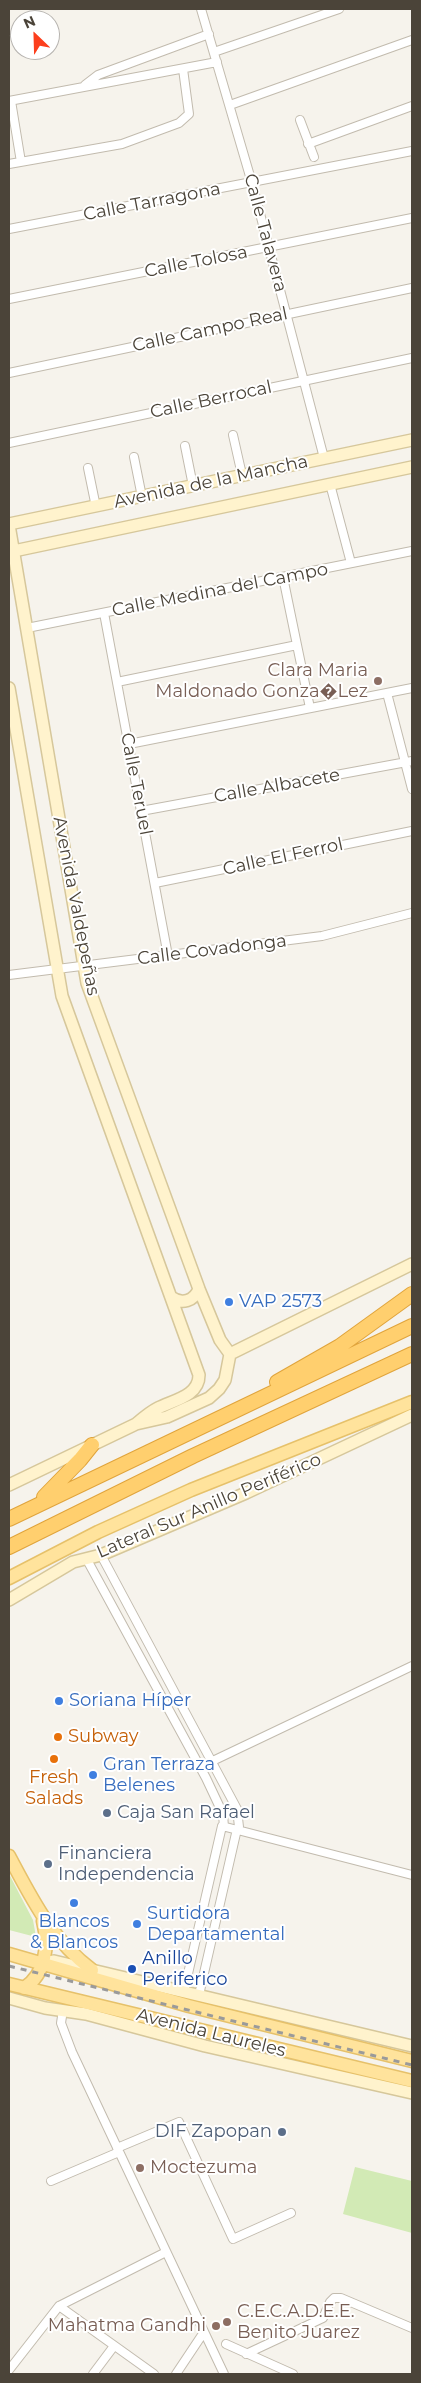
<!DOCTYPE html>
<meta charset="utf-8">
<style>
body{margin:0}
#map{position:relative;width:421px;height:2383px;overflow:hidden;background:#f6f3ec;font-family:Montserrat,sans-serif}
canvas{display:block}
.frame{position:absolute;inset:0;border:10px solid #4b4439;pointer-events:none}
.north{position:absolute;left:10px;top:10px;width:50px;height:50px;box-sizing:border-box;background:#fff;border:1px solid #b7b4b0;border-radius:50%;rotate:336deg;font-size:14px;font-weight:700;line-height:20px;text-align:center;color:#4b4439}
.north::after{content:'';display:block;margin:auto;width:18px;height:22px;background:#fc3f1d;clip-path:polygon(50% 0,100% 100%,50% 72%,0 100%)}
</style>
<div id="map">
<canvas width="421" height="2383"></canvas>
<div class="frame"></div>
<div class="north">N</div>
</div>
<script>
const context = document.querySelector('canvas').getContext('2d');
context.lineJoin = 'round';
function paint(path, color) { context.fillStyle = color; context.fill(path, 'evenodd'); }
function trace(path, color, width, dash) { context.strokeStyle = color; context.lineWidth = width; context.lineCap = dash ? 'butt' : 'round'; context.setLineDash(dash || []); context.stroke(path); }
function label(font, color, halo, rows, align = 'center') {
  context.font = font + ' Montserrat,sans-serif'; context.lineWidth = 4; context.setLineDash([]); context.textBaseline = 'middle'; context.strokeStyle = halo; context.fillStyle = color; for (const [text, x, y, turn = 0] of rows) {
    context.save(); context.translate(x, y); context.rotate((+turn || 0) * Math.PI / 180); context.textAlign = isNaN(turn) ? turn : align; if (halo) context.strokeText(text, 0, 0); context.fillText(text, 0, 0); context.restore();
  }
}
const green = new Path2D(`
 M 9,1874 L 33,1920 L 36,1937 L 9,1930 Z
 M 355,2167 L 412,2181 L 412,2233 L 343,2214 Z`);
const street = new Path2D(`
 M 201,9 L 252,183 L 324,458
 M 214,52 L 339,9
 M 85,85 L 98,75 L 209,34
 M 9,101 L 217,62
 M 11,101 L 21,162
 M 230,105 L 412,40
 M 300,120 L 314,157
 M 308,144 L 412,106
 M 9,164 L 122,144 L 179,123 L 189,114 L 183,69
 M 9,229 L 412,151
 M 9,299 L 412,218
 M 9,373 L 412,288
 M 233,435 L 242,475
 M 9,443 L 412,358
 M 185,446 L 193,486
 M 134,457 L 142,497
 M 88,468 L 96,507
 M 330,484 L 351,563
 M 283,577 L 310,708
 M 104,613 L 168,956
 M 27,628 L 412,551
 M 117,682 L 297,645
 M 387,693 L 412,789
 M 129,744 L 412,688
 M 141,811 L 412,761
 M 155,883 L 412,831
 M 9,975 L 322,936 L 412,913
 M 101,1555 L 237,1809 L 239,1827 L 237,1829 L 199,1995
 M 86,1558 L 206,1778 L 223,1814 L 224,1827 L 222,1826 L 184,1991
 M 200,1767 L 412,1666
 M 222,1826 L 412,1875
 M 63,2010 L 61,2023 L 72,2052 L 224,2374
 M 117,2148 L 179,2122 L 233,2239 L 291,2213
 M 51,2181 L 119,2152
 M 59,2306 L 154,2374
 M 226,2344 L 293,2374
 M 246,2354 L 323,2318 L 330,2302 L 334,2298 L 341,2298 L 412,2328
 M 9,2370 L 59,2306 L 166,2252
 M 93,2374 L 114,2346
 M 176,2374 L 204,2332`);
const secondary = new Path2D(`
 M 9,524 L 412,440
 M 9,525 L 87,983 L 199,1289 L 220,1340 L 230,1354
 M 9,552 L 412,467
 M 9,688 L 62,996 L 199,1375 C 199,1396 174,1400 158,1408 C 150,1412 143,1418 136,1424
 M 171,1297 C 182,1305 194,1301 199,1289
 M 230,1354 L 412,1264
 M 9,1485 L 136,1424 L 167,1417 L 209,1398 L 219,1389 L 225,1380 L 230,1354
 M 9,1600 L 73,1562 L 101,1555 L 246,1493 L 412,1415
 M 49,1962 L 54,1961 L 412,2046
 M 9,1998 L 45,2008 L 86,2014 L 205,2046 L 412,2093`);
const primary = new Path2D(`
 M 9,1578 L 98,1532 L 191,1490 L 412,1402
 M 9,1856 C 32,1899 52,1940 92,1970
 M 9,1954 L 189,2006 L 412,2061
 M 9,1984 L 412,2081
 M 24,1988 C 46,1974 49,1945 43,1921`);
const highway = new Path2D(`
 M 277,1382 L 340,1346 L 412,1294
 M 44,1497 L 80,1460 L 92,1445
 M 9,1519 L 412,1326
 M 9,1547 L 193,1456 L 412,1354`);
const rail = new Path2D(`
 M 9,1966 L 412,2065`);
const markers = [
 [378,681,5,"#8d6e63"],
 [229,1302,5,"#3f7fe0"],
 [59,1701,5,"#3f7fe0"],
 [58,1737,5,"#e8710a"],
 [54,1759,5,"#e8710a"],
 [93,1775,5,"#3f7fe0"],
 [107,1813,5,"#5c6f8a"],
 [48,1864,5,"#5c6f8a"],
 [74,1903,5,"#3f7fe0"],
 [137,1924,5,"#3f7fe0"],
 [132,1969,5,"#1a4fb4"],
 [282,2132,5,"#5c6f8a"],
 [140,2168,5,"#8d6e63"],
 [227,2322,5,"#8d6e63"],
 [216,2326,5,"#8d6e63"]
];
const streetNames = [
 ["Calle Tarragona",152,202,-11],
 ["Calle Talavera",265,233,75],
 ["Calle Tolosa",196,262,-11],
 ["Calle Campo Real",210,330,-12],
 ["Calle Berrocal",211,400,-12],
 ["Avenida de la Mancha",211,482,-12],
 ["Calle Medina del Campo",220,590,-11],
 ["Calle Teruel",136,784,79],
 ["Calle Albacete",277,786,-10],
 ["Calle El Ferrol",283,857,-12],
 ["Avenida Valdepeñas",76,906,79],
 ["Calle Covadonga",212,950,-7],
 ["Lateral Sur Anillo Periférico",209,1506,-23],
 ["Avenida Laureles",211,2033,14]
];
const educationNames = [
 ["Clara Maria",368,671],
 ["Maldonado Gonza�Lez",368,692],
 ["Moctezuma",150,2168,"left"],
 ["C.E.C.A.D.E.E.",237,2312,"left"],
 ["Benito Juarez",237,2333,"left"],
 ["Mahatma Gandhi",206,2326]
];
const shopNames = [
 ["VAP 2573",239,1302],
 ["Soriana Híper",69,1701],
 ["Gran Terraza",103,1765],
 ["Belenes",103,1786],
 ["Surtidora",147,1914],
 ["Departamental",147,1935],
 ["Blancos",74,1922,"center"],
 ["& Blancos",74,1943,"center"]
];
const foodNames = [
 ["Subway",68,1737],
 ["Fresh",54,1778,"center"],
 ["Salads",54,1799,"center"]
];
const serviceNames = [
 ["Caja San Rafael",117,1813],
 ["Financiera",58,1854],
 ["Independencia",58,1875],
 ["DIF Zapopan",272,2132,"right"]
];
const transitNames = [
 ["Anillo",142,1959],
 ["Periferico",142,1980]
];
paint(green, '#d2eab5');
trace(street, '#c2bbae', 10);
trace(secondary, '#d6c79b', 14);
trace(primary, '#e6c16a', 15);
trace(highway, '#e0a43c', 16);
trace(street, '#fff', 8);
trace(secondary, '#fff3cd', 11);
trace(primary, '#ffe39c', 12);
trace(highway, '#ffcf6e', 14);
trace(rail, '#9a9a9a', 3, [6, 6]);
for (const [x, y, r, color] of markers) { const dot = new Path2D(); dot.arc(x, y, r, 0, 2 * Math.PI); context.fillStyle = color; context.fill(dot); trace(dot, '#fff', 2); }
label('18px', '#4b4439', '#fff', streetNames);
label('18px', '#785e54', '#fff', educationNames, 'right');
label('18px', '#366cbe', '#fff', shopNames, 'left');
label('18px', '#c56008', '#fff', foodNames, 'left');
label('18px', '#4e5e75', '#fff', serviceNames, 'left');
label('18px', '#164399', '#fff', transitNames, 'left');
</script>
